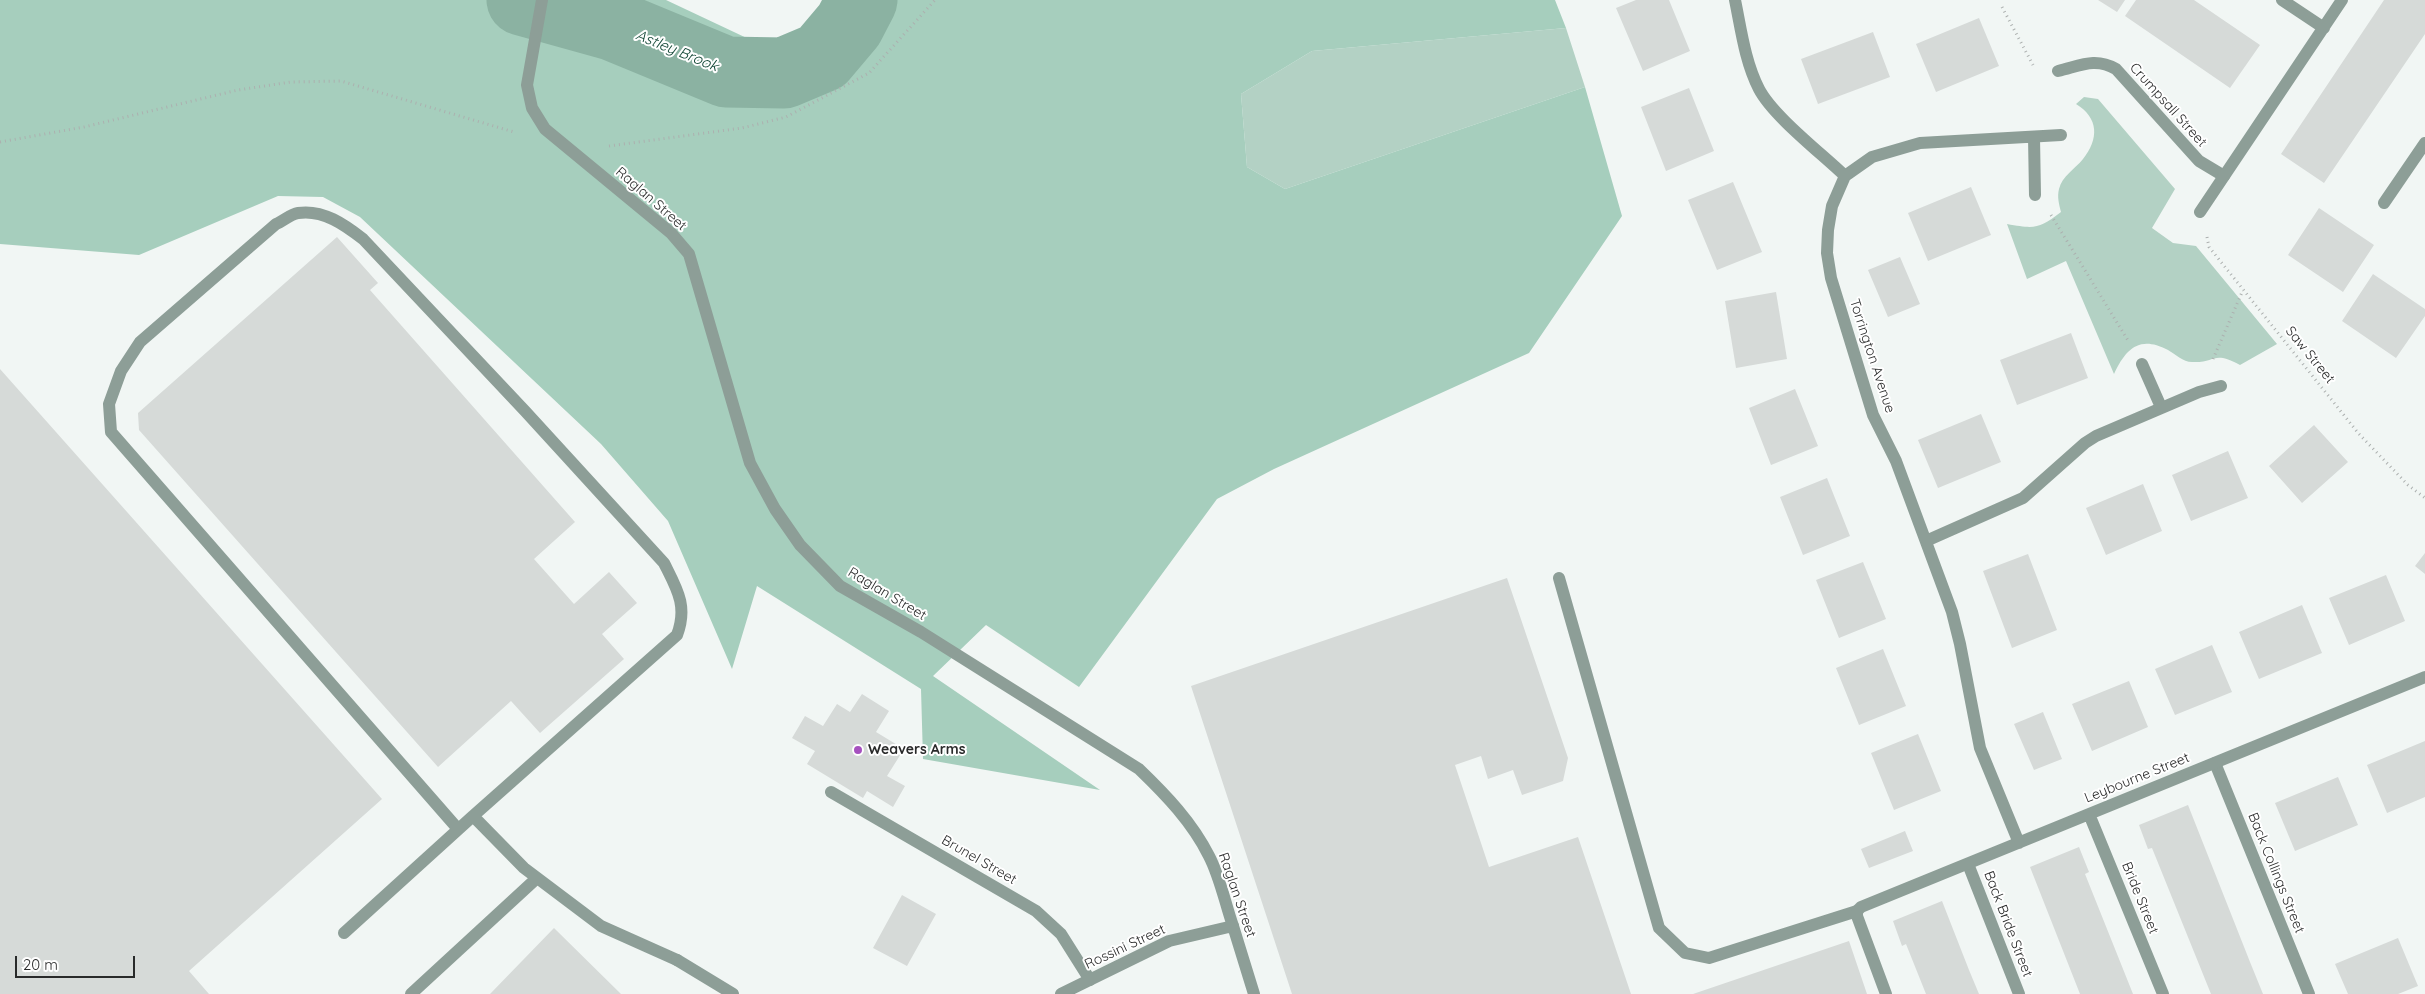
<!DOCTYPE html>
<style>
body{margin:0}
#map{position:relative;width:2425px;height:994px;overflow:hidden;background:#f1f6f4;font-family:Quicksand,sans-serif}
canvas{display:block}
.scale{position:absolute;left:15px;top:956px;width:120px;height:22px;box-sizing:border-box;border:2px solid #292a2a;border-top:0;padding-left:6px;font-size:15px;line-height:18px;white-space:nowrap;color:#292a2a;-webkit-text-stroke:4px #fff;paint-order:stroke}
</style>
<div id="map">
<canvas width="2425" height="994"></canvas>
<div class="scale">20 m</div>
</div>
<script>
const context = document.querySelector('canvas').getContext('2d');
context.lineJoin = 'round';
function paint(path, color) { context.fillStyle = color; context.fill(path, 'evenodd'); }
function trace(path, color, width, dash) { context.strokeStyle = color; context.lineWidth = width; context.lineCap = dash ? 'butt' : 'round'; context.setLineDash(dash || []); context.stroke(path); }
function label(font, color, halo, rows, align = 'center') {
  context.font = font + ' Quicksand,sans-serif'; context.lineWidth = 4; context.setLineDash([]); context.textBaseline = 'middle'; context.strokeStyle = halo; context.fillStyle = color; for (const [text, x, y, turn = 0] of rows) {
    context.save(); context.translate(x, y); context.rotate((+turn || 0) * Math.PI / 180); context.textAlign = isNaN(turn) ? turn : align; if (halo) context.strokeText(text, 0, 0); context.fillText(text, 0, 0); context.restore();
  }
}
const green = new Path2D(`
 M 1566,28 L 1585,87 L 1285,189 L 1247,167 L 1241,94 L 1312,51 Z
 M 2084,97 L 2098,99 L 2175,189 L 2152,228 L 2173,243 L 2196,246 L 2277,344 L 2240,365 C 2212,350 2217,363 2192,362 C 2183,362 2175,354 2168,350 C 2140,335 2126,348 2114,374 L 2066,261 L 2027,279 L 2007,224 C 2035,229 2039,229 2061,212 C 2059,204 2057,197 2059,189 C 2062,176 2075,169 2083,159 C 2099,139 2099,118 2076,104 Z`);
const forest = new Path2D(`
 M 0,0 L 666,0 L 787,57 L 827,36 L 843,0 L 1555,0 L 1566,28 L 1312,51 L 1241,94 L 1247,167 L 1285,189 L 1585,87 L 1622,216 L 1529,353 L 1274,469 L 1217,499 L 1079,687 L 986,625 L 933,676 L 1100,790 L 923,759 L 921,689 L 757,586 L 732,669 L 668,521 L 601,444 L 360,217 L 323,197 L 278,196 L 139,255 L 0,244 Z`);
const river = new Path2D(`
 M 522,0 L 612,25 L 726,72 L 784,73 L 822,57 L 849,25 L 862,0`);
const building = new Path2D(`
 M 1636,0 L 1669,0 L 1690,51 L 1643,71 L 1616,8 Z
 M 2098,0 L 2125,0 L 2117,12 Z
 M 2136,0 L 2194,0 L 2260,45 L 2230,88 L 2125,16 Z
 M 2384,0 L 2425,0 L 2425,34 L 2324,183 L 2281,154 Z
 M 1979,18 L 1999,66 L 1936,92 L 1916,44 Z
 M 1873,32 L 1890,77 L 1818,104 L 1801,59 Z
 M 1689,88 L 1714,151 L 1666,171 L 1641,107 Z
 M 1733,182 L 1762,252 L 1717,270 L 1688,200 Z
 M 1971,187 L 1991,235 L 1928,261 L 1908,213 Z
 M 2319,208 L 2374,245 L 2343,292 L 2288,255 Z
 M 337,237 L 378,283 L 370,290 L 575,522 L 534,559 L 574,604 L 609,572 L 637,603 L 602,634 L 624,659 L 540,733 L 511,701 L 438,767 L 139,430 L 138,413 Z
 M 1900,257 L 1920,304 L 1888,317 L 1868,270 Z
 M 2373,274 L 2425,309 L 2425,316 L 2396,358 L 2342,321 Z
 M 1776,292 L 1787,359 L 1736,368 L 1725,301 Z
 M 2071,333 L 2088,378 L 2017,405 L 2000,360 Z
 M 0,369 L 382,799 L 189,971 L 209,994 L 0,994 Z
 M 1795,389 L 1818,446 L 1771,465 L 1749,408 Z
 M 1981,414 L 2001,462 L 1938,488 L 1918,440 Z
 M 2314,425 L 2348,462 L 2302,503 L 2269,466 Z
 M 2228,451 L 2248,498 L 2191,521 L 2172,475 Z
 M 1827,478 L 1850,536 L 1803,555 L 1780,497 Z
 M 2143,484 L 2162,531 L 2106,555 L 2086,508 Z
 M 2425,553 L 2425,574 L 2415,566 Z
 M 2028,554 L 2057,630 L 2012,648 L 1983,571 Z
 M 1863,562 L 1886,619 L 1839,638 L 1816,580 Z
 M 2386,575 L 2405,621 L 2349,645 L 2329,598 Z
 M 1507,578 L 1568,758 L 1563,781 L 1522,795 L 1513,770 L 1488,779 L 1481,756 L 1455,765 L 1489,867 L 1578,837 L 1631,994 L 1292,994 L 1191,686 Z
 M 2302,605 L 2322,653 L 2259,679 L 2239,632 Z
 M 2212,645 L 2232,692 L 2175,715 L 2155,669 Z
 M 1883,649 L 1906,706 L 1859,725 L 1836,668 Z
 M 2129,681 L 2148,727 L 2092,751 L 2072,704 Z
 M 862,694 L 889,711 L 876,732 L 904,749 L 887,776 L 905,786 L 893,807 L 867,791 L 863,798 L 807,764 L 815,751 L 792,738 L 805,716 L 823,726 L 837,704 L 850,712 Z
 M 2043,712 L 2062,759 L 2034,770 L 2014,724 Z
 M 1918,734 L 1941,791 L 1894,810 L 1871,753 Z
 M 2425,741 L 2425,797 L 2387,813 L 2367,765 Z
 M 2338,777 L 2358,825 L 2295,851 L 2275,803 Z
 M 2188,805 L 2250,962 L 2263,994 L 2211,994 L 2152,848 L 2148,849 L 2139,825 Z
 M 1905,831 L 1913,851 L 1869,868 L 1861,849 Z
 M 2079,847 L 2089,872 L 2085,874 L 2133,994 L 2080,994 L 2030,867 Z
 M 902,895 L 936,914 L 907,966 L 873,948 Z
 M 1942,901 L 1969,970 L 1979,994 L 1926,994 L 1906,944 L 1902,946 L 1893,921 Z
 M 554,928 L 621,994 L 490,994 Z
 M 2398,938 L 2418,986 L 2398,994 L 2348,994 L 2335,964 Z
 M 1849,941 L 1867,994 L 1693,994 Z`);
const path = new Path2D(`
 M 2002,7 L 2033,65
 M 0,142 L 84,127 L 238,90 L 291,82 L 341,81 L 514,132
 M 609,146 L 742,128 L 786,117 L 869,73 L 935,0
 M 2051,215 L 2129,342
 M 2207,237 L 2209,247 L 2359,434 L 2408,485 L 2425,498
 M 2213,359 L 2243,290`);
const lane = new Path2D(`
 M 542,0 L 527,85 L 532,108 L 545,129 L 671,233 L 689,254 L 750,463 L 775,509 L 800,545 L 840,586 L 921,632 L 1139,769 C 1166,795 1192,822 1209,856 C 1220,877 1225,903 1233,926
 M 2058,71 C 2080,66 2095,57 2116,69 L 2199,161 L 2224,176
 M 2384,203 L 2425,143
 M 1559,578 L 1659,928 L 1685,953 L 1709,958 L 1857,911
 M 2215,763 L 2309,994
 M 831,792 L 1036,911 L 1061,934 L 1090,980
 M 458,829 L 111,432 L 109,404 L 121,371 L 140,342 L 276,224 C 283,221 291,214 298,213 C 323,209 345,225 363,239 L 525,411 L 664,563 C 677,589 688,606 677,635 L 473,816 L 524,868 L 601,926 L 677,960
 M 1968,864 L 2019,994
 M 344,933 L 473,816
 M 411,994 L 537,878`);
const street = new Path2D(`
 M 1735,0 C 1741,29 1745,62 1759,89 C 1773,116 1821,153 1845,176 L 1832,206 L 1828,230 L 1827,253 L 1831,278 L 1873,415 L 1896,461 L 1952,612 L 1960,644 L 1980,748 L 2019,843
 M 2282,0 L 2324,28
 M 2034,137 L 2035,195
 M 1845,176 L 1872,157 L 1920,143 L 2061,135
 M 2200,212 L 2342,0
 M 2142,364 L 2161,407
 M 1926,541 L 2023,498 L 2085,443 L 2096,436 L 2199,392 L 2221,386
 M 2089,814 L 2163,994
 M 677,960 L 733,994
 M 1061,994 L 1169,941 L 1233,926 L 1254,994
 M 1886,994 L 1857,916 L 1857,911 L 1861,907 L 2425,677`);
const markers = [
 [858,750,5,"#a651bf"]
];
const streetNames = [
 ["Crumpsall Street",2168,105,48],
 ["Raglan Street",651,199,41],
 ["Saw Street",2310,355,51],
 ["Torrington Avenue",1872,356,72],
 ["Raglan Street",887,594,31],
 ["Leybourne Street",2137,778,-22],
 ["Brunel Street",979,860,30],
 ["Back Collings Street",2276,873,68],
 ["Raglan Street",1237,895,71],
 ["Bride Street",2140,898,68],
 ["Back Bride Street",2008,924,69],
 ["Rossini Street",1125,947,-25]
];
const poiNames = [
 ["Weavers Arms",868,750]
];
const waterNames = [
 ["Astley Brook",677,51,22]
];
paint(green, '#b3d1c4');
paint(forest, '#a6cebd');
trace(river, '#8bb2a2', 71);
paint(building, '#d6dad8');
trace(path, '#acb0af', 3, [1, 4]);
trace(lane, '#8d9e97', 12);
trace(street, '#8d9e97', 12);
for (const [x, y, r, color] of markers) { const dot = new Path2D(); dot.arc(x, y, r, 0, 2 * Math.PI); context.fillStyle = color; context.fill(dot); trace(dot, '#fff', 2); }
label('14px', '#292a2a', '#fff', streetNames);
label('bold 14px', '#292a2a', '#fff', poiNames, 'left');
label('italic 15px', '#164a39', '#fff', waterNames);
</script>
